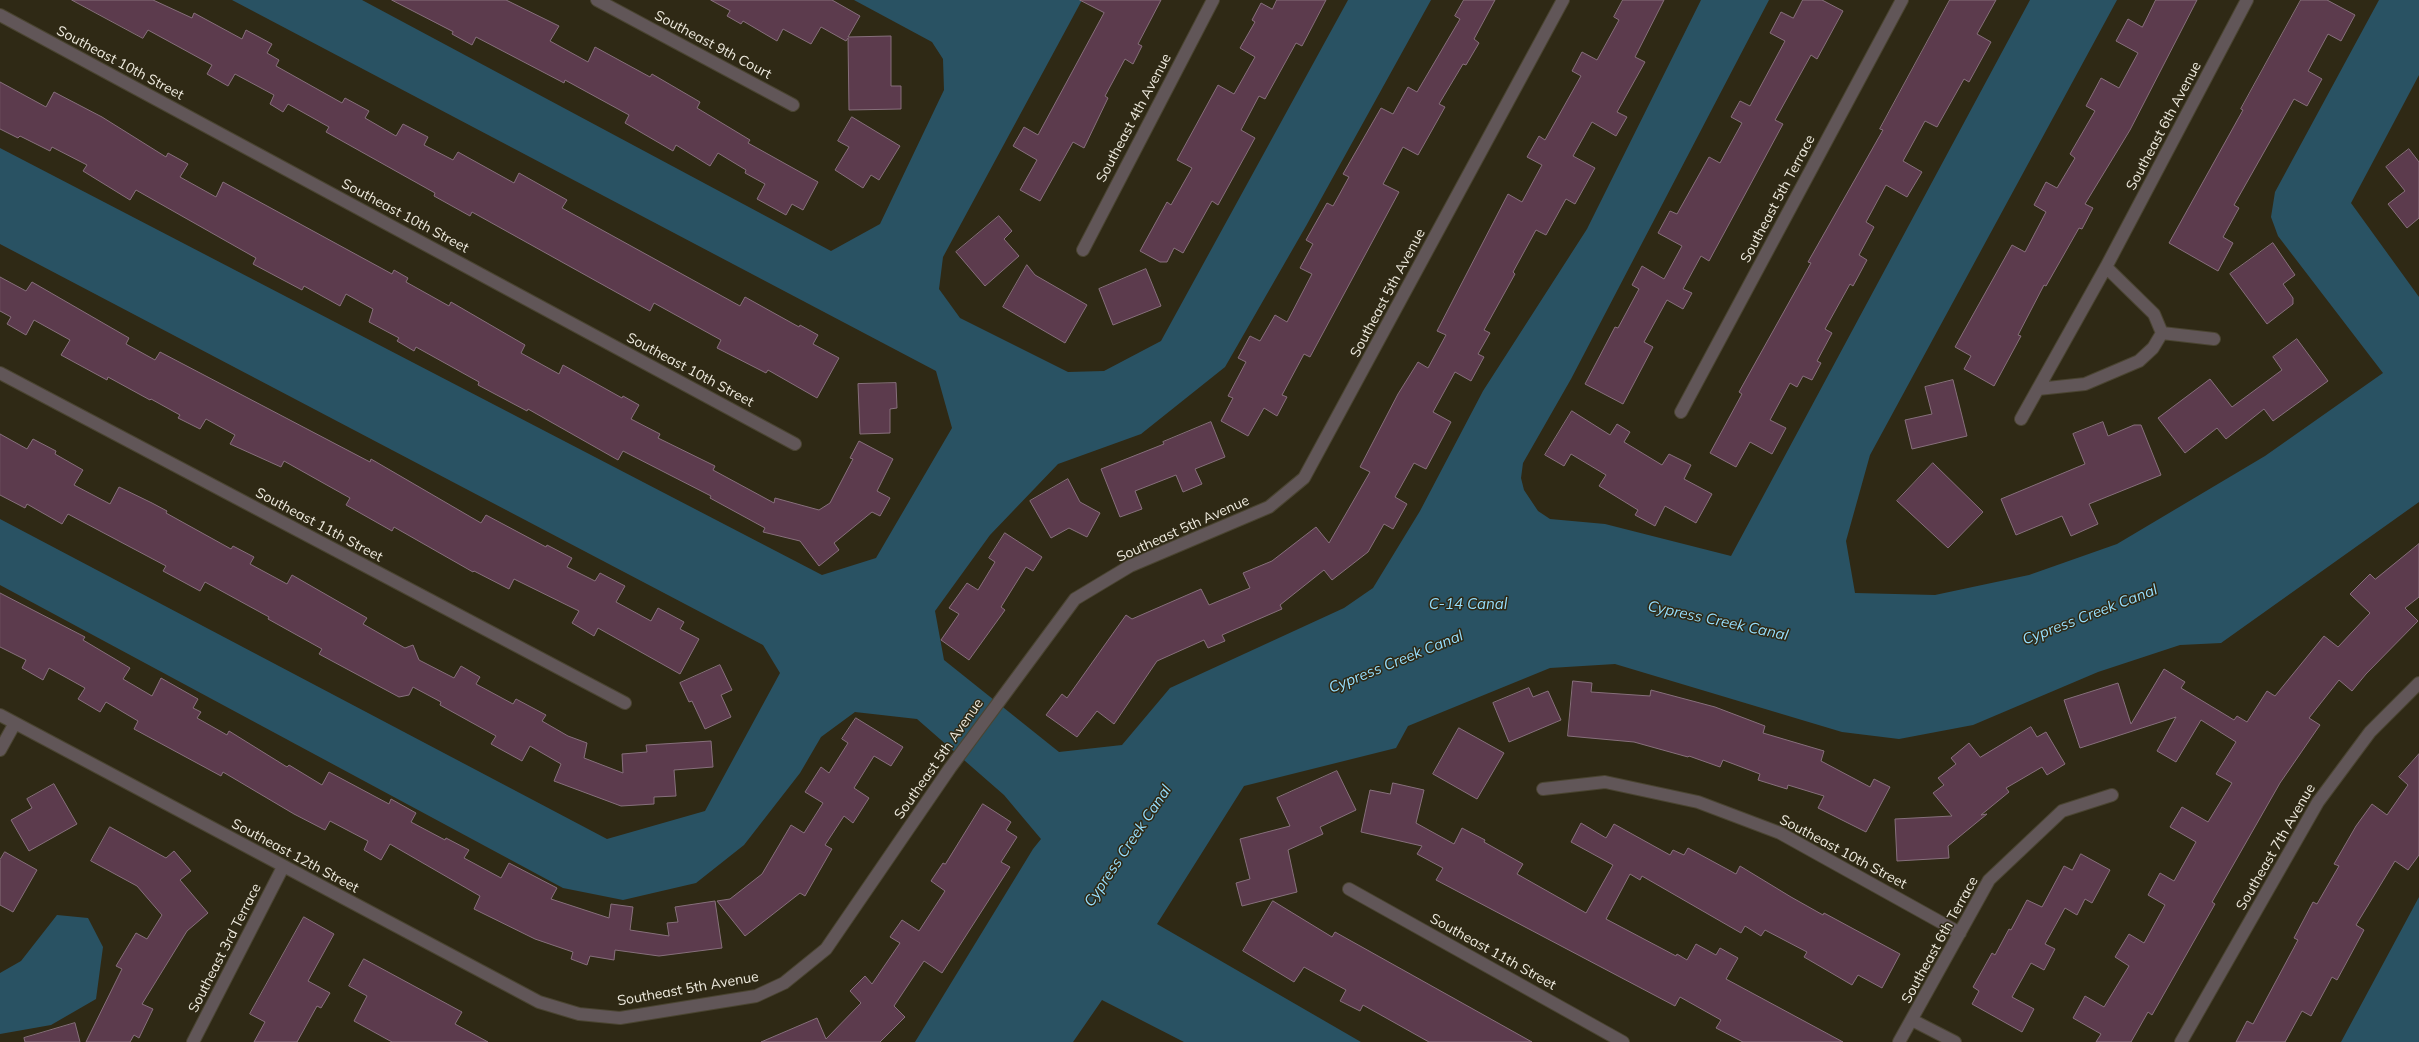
<!DOCTYPE html>
<style>
body{margin:0}
canvas{display:block;background:#2f2915}
</style>
<canvas width="2419" height="1042"></canvas>
<script>
const context = document.querySelector('canvas').getContext('2d');
context.lineJoin = 'round';
function paint(path, color) { context.fillStyle = color; context.fill(path, 'evenodd'); }
function trace(path, color, width, dash) { context.strokeStyle = color; context.lineWidth = width; context.lineCap = dash ? 'butt' : 'round'; context.setLineDash(dash || []); context.stroke(path); }
function label(font, color, halo, rows, align = 'center') {
  context.font = font + ' Mulish,sans-serif'; context.lineWidth = 3; context.setLineDash([]); context.textBaseline = 'middle'; context.strokeStyle = halo; context.fillStyle = color; for (const [text, x, y, turn = 0] of rows) {
    context.save(); context.translate(x, y); context.rotate((+turn || 0) * Math.PI / 180); context.textAlign = isNaN(turn) ? turn : align; if (halo) context.strokeText(text, 0, 0); context.fillText(text, 0, 0); context.restore();
  }
}
const water = new Path2D(`
 M 232,0 L 362,0 L 831,251 L 880,224 L 944,90 L 943,59 L 932,42 L 854,0 L 1082,0 L 943,257 L 939,289 L 960,318 L 1068,372 L 1104,371 L 1161,341 L 1348,0 L 1431,0 L 1306,226 L 1225,367 L 1141,434 L 1058,464 L 990,535 L 935,611 L 944,660 L 1059,752 L 1122,745 L 1170,688 L 1344,608 L 1373,588 L 1420,511 L 1483,391 L 1587,229 L 1701,0 L 1769,0 L 1571,379 L 1523,463 L 1521,478 L 1524,490 L 1538,511 L 1550,519 L 1605,524 L 1731,556 L 2030,0 L 2117,0 L 1870,455 L 1846,541 L 1855,593 L 1935,595 L 2029,575 L 2117,544 L 2265,456 L 2383,373 L 2278,236 L 2271,217 L 2275,192 L 2379,0 L 2419,0 L 2419,75 L 2351,203 L 2419,297 L 2419,502 L 2221,643 L 2180,645 L 2098,672 L 1973,725 L 1899,739 L 1842,732 L 1615,664 L 1550,668 L 1408,726 L 1396,748 L 1244,786 L 1157,924 L 1361,1042 L 1184,1042 L 1102,1000 L 1073,1042 L 915,1042 L 1033,849 L 1041,839 L 1004,795 L 917,719 L 855,712 L 821,737 L 800,773 L 744,845 L 696,883 L 623,900 L 563,888 L 0,585 L 0,519 L 607,839 L 705,811 L 780,673 L 763,645 L 0,244 L 0,148 L 822,575 L 876,558 L 952,428 L 936,371 Z
 M 2419,897 L 2419,1042 L 2341,1042 Z
 M 57,915 L 88,918 L 103,947 L 96,999 L 51,1025 L 0,1034 L 0,973 L 21,961 Z`);
const building = new Path2D(`
 M 72,0 L 153,0 L 192,18 L 194,13 L 242,39 L 246,30 L 272,44 L 267,53 L 279,60 L 276,66 L 342,103 L 345,98 L 369,111 L 365,118 L 396,136 L 403,124 L 428,137 L 424,145 L 453,160 L 458,152 L 514,183 L 519,173 L 567,200 L 562,208 L 740,306 L 745,297 L 799,327 L 800,325 L 818,335 L 813,344 L 839,358 L 817,398 L 768,370 L 766,373 L 717,348 L 721,340 L 654,303 L 650,311 L 472,212 L 470,216 L 434,196 L 435,193 L 326,132 L 329,127 L 288,104 L 283,112 L 270,104 L 274,95 L 235,74 L 228,86 L 207,74 L 212,65 L 148,30 L 143,38 Z
 M 392,0 L 506,0 L 559,26 L 550,41 L 588,62 L 595,47 L 650,77 L 652,74 L 700,102 L 697,108 L 750,140 L 748,143 L 818,182 L 803,210 L 792,204 L 786,215 L 757,199 L 765,184 L 745,173 L 746,170 L 718,153 L 710,166 L 676,145 L 673,151 L 625,123 L 629,115 L 565,80 L 564,83 L 476,37 L 472,45 L 452,34 L 453,32 Z
 M 711,0 L 832,0 L 860,16 L 848,37 L 891,36 L 891,86 L 901,86 L 901,109 L 849,110 L 848,38 L 846,41 L 821,27 L 811,44 L 783,29 L 777,41 L 743,21 L 741,24 L 727,16 L 730,11 Z
 M 1080,0 L 1161,0 L 1138,44 L 1142,46 L 1133,64 L 1125,59 L 1105,96 L 1108,98 L 1084,148 L 1073,142 L 1040,201 L 1020,190 L 1037,160 L 1013,146 L 1024,127 L 1038,135 L 1104,13 Z
 M 1277,0 L 1326,0 L 1302,46 L 1296,43 L 1265,99 L 1259,96 L 1241,130 L 1255,138 L 1218,205 L 1212,201 L 1183,253 L 1174,248 L 1167,262 L 1160,262 L 1140,251 L 1167,202 L 1171,205 L 1192,168 L 1177,160 L 1218,85 L 1234,94 L 1255,57 L 1240,48 L 1255,22 L 1252,20 L 1261,3 L 1272,9 Z
 M 1464,0 L 1495,0 L 1474,39 L 1479,43 L 1466,65 L 1463,64 L 1439,104 L 1445,107 L 1418,155 L 1403,147 L 1383,184 L 1399,192 L 1310,357 L 1304,354 L 1282,395 L 1287,397 L 1277,416 L 1264,408 L 1248,436 L 1221,421 L 1233,398 L 1228,396 L 1246,362 L 1238,358 L 1250,336 L 1260,341 L 1275,315 L 1287,322 L 1312,274 L 1300,268 L 1313,244 L 1306,240 L 1327,203 L 1333,206 L 1349,177 L 1343,174 L 1381,108 L 1393,114 L 1408,87 L 1417,92 L 1460,19 L 1455,16 Z
 M 1623,0 L 1664,0 L 1635,57 L 1645,62 L 1617,112 L 1627,117 L 1616,136 L 1592,122 L 1573,156 L 1595,168 L 1575,204 L 1566,199 L 1546,235 L 1536,230 L 1513,272 L 1515,274 L 1484,330 L 1490,333 L 1478,354 L 1484,357 L 1471,381 L 1455,372 L 1433,412 L 1451,422 L 1426,469 L 1414,463 L 1395,497 L 1407,504 L 1393,529 L 1384,524 L 1368,552 L 1332,580 L 1324,570 L 1280,605 L 1282,609 L 1222,635 L 1225,641 L 1208,648 L 1204,640 L 1157,661 L 1114,724 L 1097,711 L 1077,737 L 1046,715 L 1062,694 L 1067,698 L 1126,615 L 1132,619 L 1201,589 L 1209,605 L 1250,588 L 1243,573 L 1272,561 L 1316,527 L 1329,543 L 1370,472 L 1360,467 L 1398,394 L 1418,362 L 1428,368 L 1446,335 L 1437,331 L 1508,194 L 1522,202 L 1542,165 L 1527,157 L 1539,136 L 1545,140 L 1581,76 L 1572,71 L 1582,52 L 1597,60 L 1619,20 L 1614,17 Z
 M 1803,0 L 1822,0 L 1843,11 L 1817,59 L 1811,55 L 1775,120 L 1783,124 L 1709,261 L 1701,256 L 1683,289 L 1692,293 L 1683,309 L 1667,300 L 1644,342 L 1653,347 L 1623,404 L 1585,384 L 1615,327 L 1618,328 L 1639,289 L 1632,285 L 1642,266 L 1664,279 L 1682,246 L 1658,233 L 1670,211 L 1677,214 L 1709,157 L 1720,163 L 1742,123 L 1731,117 L 1740,101 L 1750,106 L 1785,41 L 1770,33 L 1781,12 L 1793,18 Z
 M 1950,0 L 1996,0 L 1977,34 L 1991,42 L 1969,82 L 1964,79 L 1937,127 L 1925,121 L 1903,161 L 1922,172 L 1907,197 L 1886,185 L 1866,222 L 1874,227 L 1859,255 L 1867,260 L 1853,286 L 1850,284 L 1825,329 L 1832,333 L 1817,361 L 1821,363 L 1812,380 L 1803,376 L 1797,387 L 1790,383 L 1770,420 L 1786,428 L 1772,454 L 1750,442 L 1736,467 L 1710,453 L 1742,394 L 1739,392 L 1811,263 L 1808,262 L 1883,130 L 1880,129 Z
 M 2156,0 L 2197,0 L 2130,130 L 2085,204 L 2093,208 L 2082,229 L 2079,228 L 2046,286 L 2044,285 L 2018,335 L 2021,336 L 1994,386 L 1964,369 L 1971,356 L 1955,347 L 2012,245 L 2025,252 L 2046,212 L 2034,205 L 2046,182 L 2057,188 L 2075,158 L 2070,154 L 2095,111 L 2086,106 L 2101,78 L 2119,88 L 2138,53 L 2116,41 L 2128,19 L 2142,27 Z
 M 2301,0 L 2327,0 L 2355,15 L 2341,41 L 2328,34 L 2308,71 L 2322,79 L 2307,106 L 2294,99 L 2234,205 L 2239,208 L 2223,237 L 2233,243 L 2218,271 L 2169,243 L 2243,110 L 2241,109 Z
 M 0,82 L 46,107 L 54,92 L 102,117 L 166,157 L 168,153 L 188,164 L 180,177 L 216,197 L 223,182 L 392,274 L 394,270 L 408,278 L 406,282 L 449,306 L 451,302 L 525,345 L 521,353 L 559,374 L 563,365 L 622,398 L 623,396 L 639,405 L 631,419 L 660,434 L 658,438 L 715,466 L 713,470 L 774,503 L 775,498 L 819,510 L 830,503 L 853,459 L 850,458 L 859,441 L 893,459 L 877,491 L 890,498 L 880,516 L 872,512 L 834,543 L 839,550 L 819,566 L 800,541 L 763,532 L 765,528 L 710,498 L 711,496 L 623,451 L 618,460 L 528,409 L 527,411 L 478,385 L 479,382 L 416,347 L 414,351 L 397,341 L 399,338 L 369,322 L 373,309 L 346,294 L 340,306 L 304,286 L 302,290 L 253,264 L 256,258 L 136,190 L 130,200 L 83,171 L 87,165 L 52,147 L 50,151 L 20,136 L 18,138 L 0,129 Z
 M 852,117 L 900,146 L 879,180 L 871,175 L 863,188 L 835,170 L 849,147 L 838,141 Z
 M 2409,149 L 2419,162 L 2419,218 L 2407,228 L 2388,204 L 2405,191 L 2386,167 Z
 M 999,216 L 1012,231 L 1004,239 L 1019,256 L 985,286 L 956,252 Z
 M 2273,243 L 2295,275 L 2283,284 L 2293,298 L 2293,304 L 2267,324 L 2230,274 Z
 M 1027,265 L 1035,275 L 1087,305 L 1065,343 L 1003,307 Z
 M 1146,269 L 1161,306 L 1113,325 L 1099,289 Z
 M 0,277 L 26,291 L 32,282 L 129,338 L 126,344 L 155,360 L 160,352 L 370,462 L 371,459 L 481,523 L 486,515 L 546,547 L 547,545 L 572,558 L 567,567 L 595,581 L 600,573 L 625,586 L 616,602 L 651,621 L 658,608 L 684,622 L 680,629 L 699,639 L 680,674 L 598,628 L 594,636 L 572,623 L 579,611 L 514,579 L 509,589 L 474,571 L 473,572 L 394,527 L 392,531 L 346,505 L 350,498 L 284,461 L 281,467 L 230,444 L 235,435 L 206,419 L 200,429 L 178,418 L 180,415 L 151,399 L 150,400 L 108,377 L 107,380 L 61,355 L 70,340 L 34,320 L 26,335 L 7,324 L 11,317 L 0,311 Z
 M 2297,339 L 2328,381 L 2273,421 L 2264,409 L 2226,439 L 2217,428 L 2185,453 L 2158,418 L 2210,379 L 2232,407 L 2282,370 L 2273,357 Z
 M 1953,380 L 1967,436 L 1912,449 L 1905,420 L 1932,414 L 1925,387 Z
 M 896,383 L 897,408 L 890,409 L 890,433 L 860,434 L 858,384 Z
 M 1572,411 L 1610,435 L 1617,424 L 1630,432 L 1624,442 L 1662,465 L 1669,454 L 1691,465 L 1684,479 L 1712,494 L 1696,523 L 1665,506 L 1655,526 L 1635,515 L 1638,510 L 1599,486 L 1606,475 L 1571,454 L 1564,466 L 1545,455 Z
 M 1211,422 L 1225,457 L 1195,469 L 1202,484 L 1183,492 L 1176,475 L 1135,491 L 1142,509 L 1120,517 L 1101,469 L 1164,444 L 1163,442 Z
 M 2103,422 L 2108,436 L 2134,425 L 2141,425 L 2161,475 L 2089,504 L 2098,524 L 2071,536 L 2062,516 L 2016,535 L 2001,499 L 2085,464 L 2073,434 Z
 M 0,434 L 27,449 L 33,439 L 56,451 L 55,454 L 83,470 L 74,485 L 110,504 L 119,487 L 152,503 L 167,511 L 166,513 L 231,549 L 233,546 L 254,557 L 250,564 L 287,584 L 292,575 L 339,602 L 367,618 L 363,624 L 405,648 L 413,645 L 419,660 L 454,678 L 461,666 L 480,677 L 476,684 L 513,704 L 516,699 L 546,715 L 542,721 L 568,736 L 587,743 L 584,758 L 623,773 L 622,754 L 647,752 L 646,745 L 711,741 L 713,767 L 674,770 L 676,796 L 654,797 L 654,804 L 621,806 L 554,781 L 561,764 L 530,746 L 522,761 L 491,744 L 496,736 L 440,705 L 441,702 L 413,687 L 409,695 L 399,697 L 319,654 L 322,649 L 268,619 L 269,617 L 205,582 L 200,591 L 163,571 L 166,566 L 68,514 L 62,524 L 27,504 L 25,508 L 0,495 Z
 M 1933,463 L 1983,512 L 1948,548 L 1897,501 Z
 M 1068,479 L 1080,502 L 1100,513 L 1087,537 L 1069,528 L 1051,538 L 1030,501 Z
 M 1005,533 L 1042,557 L 1033,571 L 1026,567 L 1001,607 L 1005,610 L 969,660 L 941,640 L 959,614 L 949,608 L 967,583 L 978,590 L 995,562 L 989,558 Z
 M 2419,544 L 2419,597 L 2405,608 L 2418,621 L 2366,674 L 2352,691 L 2339,680 L 2309,718 L 2320,725 L 2280,783 L 2212,902 L 2215,904 L 2152,1015 L 2148,1012 L 2131,1042 L 2096,1042 L 2101,1034 L 2073,1018 L 2085,996 L 2104,1007 L 2129,966 L 2115,957 L 2129,934 L 2144,943 L 2165,905 L 2148,895 L 2160,873 L 2174,881 L 2196,842 L 2170,827 L 2182,807 L 2208,822 L 2232,783 L 2216,774 L 2236,742 L 2201,720 L 2176,762 L 2157,751 L 2176,717 L 2080,748 L 2064,700 L 2118,683 L 2131,724 L 2164,669 L 2185,682 L 2181,688 L 2234,720 L 2237,716 L 2247,722 L 2267,691 L 2275,696 L 2324,636 L 2338,647 L 2370,613 L 2350,594 L 2370,574 L 2375,579 Z
 M 0,593 L 85,637 L 83,640 L 130,668 L 123,679 L 152,696 L 161,678 L 198,699 L 193,708 L 201,712 L 197,718 L 227,735 L 229,731 L 287,767 L 289,765 L 322,785 L 329,772 L 389,804 L 391,799 L 416,813 L 411,822 L 445,840 L 446,838 L 469,850 L 464,858 L 501,878 L 509,863 L 557,888 L 551,899 L 609,918 L 611,904 L 633,907 L 630,930 L 669,936 L 667,923 L 678,922 L 675,907 L 715,901 L 722,948 L 659,956 L 615,950 L 614,960 L 590,956 L 587,965 L 571,959 L 573,952 L 535,939 L 474,909 L 480,896 L 390,844 L 381,860 L 364,850 L 368,841 L 330,821 L 325,830 L 294,814 L 223,772 L 221,776 L 134,729 L 138,721 L 106,702 L 100,712 L 78,699 L 85,688 L 49,668 L 43,680 L 22,668 L 26,660 L 0,647 Z
 M 720,665 L 732,690 L 721,695 L 731,717 L 705,729 L 692,701 L 689,702 L 680,683 Z
 M 1573,681 L 1592,683 L 1591,692 L 1650,696 L 1651,690 L 1715,707 L 1765,726 L 1763,733 L 1824,751 L 1821,761 L 1870,787 L 1874,779 L 1890,787 L 1866,832 L 1818,808 L 1824,796 L 1788,785 L 1787,789 L 1758,780 L 1760,774 L 1723,760 L 1720,767 L 1689,756 L 1688,757 L 1634,742 L 1568,736 Z
 M 1529,688 L 1533,697 L 1548,691 L 1561,720 L 1509,742 L 1493,703 Z
 M 856,718 L 903,747 L 891,766 L 874,756 L 854,788 L 869,798 L 853,823 L 844,816 L 825,845 L 832,849 L 805,896 L 800,893 L 745,936 L 717,901 L 730,899 L 762,874 L 791,825 L 804,833 L 823,803 L 805,792 L 821,767 L 829,773 L 848,743 L 842,739 Z
 M 2031,727 L 2037,737 L 2046,732 L 2065,764 L 2047,775 L 2042,767 L 2006,788 L 2009,792 L 1981,815 L 1987,814 L 1948,846 L 1949,858 L 1897,861 L 1895,819 L 1952,816 L 1933,793 L 1944,785 L 1938,778 L 1956,764 L 1951,758 L 1969,743 L 1980,757 Z
 M 1459,728 L 1504,753 L 1477,799 L 1433,774 Z
 M 2419,754 L 2419,855 L 2408,870 L 2395,861 L 2356,925 L 2364,930 L 2337,980 L 2332,977 L 2311,1016 L 2302,1011 L 2285,1042 L 2236,1042 L 2247,1021 L 2253,1024 L 2298,940 L 2294,938 L 2313,902 L 2317,904 L 2339,866 L 2334,864 L 2356,826 L 2372,804 L 2387,815 L 2408,785 L 2399,777 Z
 M 1337,771 L 1356,810 L 1320,827 L 1323,834 L 1288,850 L 1297,892 L 1242,906 L 1236,883 L 1250,879 L 1240,839 L 1290,826 L 1277,798 Z
 M 1393,783 L 1424,790 L 1416,823 L 1454,844 L 1462,828 L 1485,840 L 1484,842 L 1523,864 L 1517,874 L 1586,913 L 1613,865 L 1571,842 L 1581,823 L 1606,838 L 1614,824 L 1670,855 L 1673,850 L 1684,855 L 1688,848 L 1736,874 L 1740,866 L 1791,897 L 1823,915 L 1824,913 L 1900,954 L 1882,988 L 1858,975 L 1852,985 L 1804,957 L 1807,952 L 1765,930 L 1761,936 L 1745,926 L 1741,933 L 1642,876 L 1640,880 L 1630,874 L 1606,919 L 1676,956 L 1677,954 L 1687,960 L 1696,944 L 1716,955 L 1720,948 L 1738,958 L 1726,979 L 1843,1042 L 1743,1042 L 1716,1028 L 1721,1020 L 1680,997 L 1675,1006 L 1436,880 L 1443,868 L 1417,854 L 1422,846 L 1361,832 L 1370,790 L 1390,794 Z
 M 54,784 L 77,824 L 29,851 L 11,820 L 32,808 L 27,799 Z
 M 983,804 L 1011,822 L 1006,830 L 1017,837 L 1001,862 L 1010,867 L 942,973 L 924,961 L 894,1006 L 905,1017 L 880,1042 L 761,1042 L 817,1018 L 826,1039 L 861,1003 L 850,991 L 865,976 L 872,984 L 900,943 L 890,937 L 902,920 L 919,931 L 945,891 L 931,881 L 943,863 L 945,864 Z
 M 110,827 L 166,858 L 174,851 L 191,871 L 180,880 L 208,913 L 187,931 L 142,1004 L 153,1009 L 139,1038 L 134,1035 L 130,1042 L 86,1042 L 122,969 L 116,966 L 136,933 L 147,939 L 162,915 L 137,886 L 91,861 Z
 M 5,852 L 37,870 L 13,912 L 0,905 L 0,860 Z
 M 2081,854 L 2110,870 L 2092,903 L 2085,899 L 2077,915 L 2065,908 L 2045,944 L 2055,949 L 2044,970 L 2031,963 L 2012,997 L 2034,1009 L 2022,1032 L 1972,1004 L 1979,991 L 1973,987 L 1992,953 L 1995,955 L 2009,929 L 2011,930 L 2027,900 L 2042,907 L 2064,866 L 2072,870 Z
 M 1273,901 L 1332,937 L 1335,932 L 1532,1042 L 1429,1042 L 1363,1005 L 1360,1011 L 1340,1001 L 1346,990 L 1304,967 L 1294,982 L 1243,951 Z
 M 304,917 L 334,934 L 308,981 L 330,993 L 321,1008 L 317,1006 L 297,1042 L 254,1042 L 265,1022 L 250,1014 Z
 M 364,959 L 462,1012 L 455,1024 L 488,1042 L 392,1042 L 354,1021 L 367,996 L 349,986 Z
 M 75,1023 L 80,1042 L 25,1042 L 24,1038 Z`);
const street = new Path2D(`
 M 597,0 L 793,105
 M 0,15 L 795,444
 M 1083,250 L 1213,0
 M 2162,333 L 2214,339
 M 0,373 L 625,703
 M 2038,389 L 2085,384 L 2139,361 L 2153,348 L 2162,333 L 2154,314 L 2106,267
 M 1681,412 L 1902,0
 M 2021,419 L 2106,267 L 2247,0
 M 0,715 L 539,1002 L 579,1014 L 620,1018 L 756,996 L 784,983 L 826,949 L 950,768 L 1075,599 L 1130,566 L 1269,507 L 1304,478 L 1563,0
 M 0,750 L 15,723
 M 1543,789 L 1605,782 L 1698,802 L 1780,833 L 1960,933
 M 1349,889 L 1623,1042
 M 1912,1020 L 1955,1042
 M 193,1042 L 283,867
 M 1899,1042 L 1989,880 L 2062,811 L 2112,795
 M 2181,1042 L 2318,802 L 2370,732 L 2419,683`);
const streetNames = [
 ["Southeast 9th Court",713,45,28],
 ["Southeast 10th Street",120,63,28],
 ["Southeast 4th Avenue",1134,118,-62],
 ["Southeast 6th Avenue",2164,126,-62],
 ["Southeast 5th Terrace",1778,199,-62],
 ["Southeast 10th Street",405,216,28],
 ["Southeast 5th Avenue",1388,293,-62],
 ["Southeast 10th Street",690,370,28],
 ["Southeast 11th Street",319,525,28],
 ["Southeast 5th Avenue",1183,529,-24],
 ["Southeast 5th Avenue",939,759,-55],
 ["Southeast 7th Avenue",2276,847,-60],
 ["Southeast 10th Street",1843,852,28],
 ["Southeast 12th Street",295,856,28],
 ["Southeast 6th Terrace",1940,940,-61],
 ["Southeast 3rd Terrace",225,948,-63],
 ["Southeast 11th Street",1493,952,29],
 ["Southeast 5th Avenue",688,989,-10]
];
const waterNames = [
 ["C-14 Canal",1468,604],
 ["Cypress Creek Canal",2090,615,-21],
 ["Cypress Creek Canal",1718,621,12],
 ["Cypress Creek Canal",1396,662,-22],
 ["Cypress Creek Canal",1128,846,-56]
];
paint(water, '#295263');
paint(building, '#5c3b4d');
trace(building, '#866f7b', 1);
trace(street, '#4a4431', 14);
trace(street, '#615658', 12);
label('14px', '#eeeade', '#2f2915', streetNames);
label('italic 15px', '#96defd', '#2f2915', waterNames);
</script>
